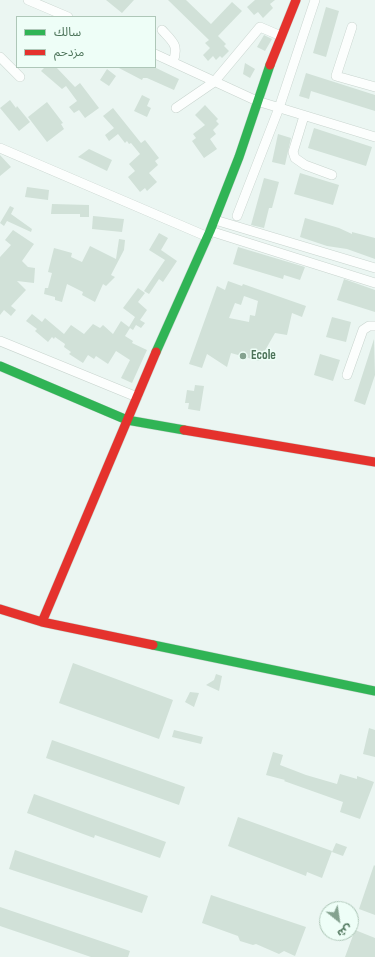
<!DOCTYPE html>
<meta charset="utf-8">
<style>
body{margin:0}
#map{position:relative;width:375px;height:957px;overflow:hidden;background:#ebf6f2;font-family:"Sofia Sans Condensed","Noto Sans Arabic",sans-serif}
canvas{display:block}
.legend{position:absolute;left:16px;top:16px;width:140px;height:52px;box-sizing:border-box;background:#eefef7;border:1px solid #aec7b8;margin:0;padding:5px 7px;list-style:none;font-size:12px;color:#4d745a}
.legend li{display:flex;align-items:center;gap:8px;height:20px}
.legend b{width:20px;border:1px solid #aec7b8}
.north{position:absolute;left:319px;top:901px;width:40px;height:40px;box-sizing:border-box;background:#eefef7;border:1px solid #aec7b8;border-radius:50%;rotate:150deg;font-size:11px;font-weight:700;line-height:16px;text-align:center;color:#4d745a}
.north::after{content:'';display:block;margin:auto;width:14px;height:18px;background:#84a28f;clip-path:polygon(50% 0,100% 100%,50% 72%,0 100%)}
</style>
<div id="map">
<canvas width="375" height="957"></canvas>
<ul class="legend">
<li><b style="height:5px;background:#30b455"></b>سالك</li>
<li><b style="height:5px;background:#e5322d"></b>مزدحم</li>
</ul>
<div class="north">ش</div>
</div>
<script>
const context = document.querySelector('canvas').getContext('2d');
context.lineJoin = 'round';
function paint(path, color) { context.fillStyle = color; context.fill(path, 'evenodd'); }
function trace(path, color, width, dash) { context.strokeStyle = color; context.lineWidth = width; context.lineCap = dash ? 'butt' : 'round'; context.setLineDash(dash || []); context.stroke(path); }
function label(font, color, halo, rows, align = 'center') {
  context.font = font + ' "Sofia Sans Condensed",sans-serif'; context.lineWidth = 3; context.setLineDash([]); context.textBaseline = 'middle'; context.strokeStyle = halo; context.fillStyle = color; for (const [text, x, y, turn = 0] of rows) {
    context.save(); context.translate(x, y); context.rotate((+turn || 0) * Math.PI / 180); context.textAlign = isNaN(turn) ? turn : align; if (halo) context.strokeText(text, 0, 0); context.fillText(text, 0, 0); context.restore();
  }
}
const building = new Path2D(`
 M 106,0 L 134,0 L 122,13 Z
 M 168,0 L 186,0 L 211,24 L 232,2 L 242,11 L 218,36 L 226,44 L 224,46 L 229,51 L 222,58 L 220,56 L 216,60 L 213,56 L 208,61 L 203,55 L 210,48 L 205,43 L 209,40 Z
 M 255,0 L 275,0 L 270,4 L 273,8 L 263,18 L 258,12 L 254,15 L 247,7 Z
 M 326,7 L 339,11 L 326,57 L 313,53 Z
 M 264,35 L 272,39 L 265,51 L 257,47 Z
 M 245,63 L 255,69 L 250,78 L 243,74 Z
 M 45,67 L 56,67 L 75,87 L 80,83 L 99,108 L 85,118 L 79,110 L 74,113 L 69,107 L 77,101 L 66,86 L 62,89 L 41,71 Z
 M 117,67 L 154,67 L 179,79 L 174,90 L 147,78 L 143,78 L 142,80 Z
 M 107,69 L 116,76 L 109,86 L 100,80 Z
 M 306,73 L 375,95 L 375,111 L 311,91 L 309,99 L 299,96 Z
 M 142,95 L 150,99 L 147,106 L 151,108 L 147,117 L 134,111 Z
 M 10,100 L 16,108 L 17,106 L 30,122 L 19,131 L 0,108 Z
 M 47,102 L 63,123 L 61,124 L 64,129 L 47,142 L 28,117 Z
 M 205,105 L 218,119 L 216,121 L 219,124 L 213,130 L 216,134 L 210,139 L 217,149 L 204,158 L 192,141 L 196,138 L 193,134 L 205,125 L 195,115 Z
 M 113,108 L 141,143 L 145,140 L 159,158 L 155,161 L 158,165 L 149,173 L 157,182 L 147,191 L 145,188 L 140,192 L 128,177 L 135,171 L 129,164 L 140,154 L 131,143 L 129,144 L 127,141 L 125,143 L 118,134 L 109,141 L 105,135 L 114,128 L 103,116 Z
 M 314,128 L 372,147 L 366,166 L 308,148 Z
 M 278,134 L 291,138 L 285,165 L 272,162 Z
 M 89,149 L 112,160 L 107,171 L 78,157 Z
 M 0,155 L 11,167 L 0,176 Z
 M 300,173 L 339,185 L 333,205 L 294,194 Z
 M 264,178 L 279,182 L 272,208 L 269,208 L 264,228 L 251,225 Z
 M 27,187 L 49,190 L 48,200 L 25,197 Z
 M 52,204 L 89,205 L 89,217 L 80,217 L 80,214 L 51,214 Z
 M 10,206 L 14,208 L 11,214 L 32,229 L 31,232 L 7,221 L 4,226 L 0,223 Z
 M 93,216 L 124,219 L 122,232 L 92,229 Z
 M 305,218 L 339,228 L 352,234 L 352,232 L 375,238 L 375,259 L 347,249 L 327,246 L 300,237 Z
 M 13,230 L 34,244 L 22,261 L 28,267 L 35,268 L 34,283 L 17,281 L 26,290 L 11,306 L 16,310 L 11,316 L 4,310 L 0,315 L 0,257 L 11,245 L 5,240 Z
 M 159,233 L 168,238 L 161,250 L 177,261 L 163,282 L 159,279 L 149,294 L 144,291 L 165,260 L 149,250 Z
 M 119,239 L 125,240 L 124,250 L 111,275 L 115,277 L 106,286 L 103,284 L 95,302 L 82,295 L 83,292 L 67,284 L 62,302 L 55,300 L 55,297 L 44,294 L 45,288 L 48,288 L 52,273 L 48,272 L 54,248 L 72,253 L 71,257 L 82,262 L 90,246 L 116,259 Z
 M 238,247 L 305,267 L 300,280 L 284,275 L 283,279 L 233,264 Z
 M 344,279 L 375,290 L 375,312 L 337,300 Z
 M 228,281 L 242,286 L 243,284 L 306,306 L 302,317 L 292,313 L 287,335 L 275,333 L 259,361 L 231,353 L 227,367 L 207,354 L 202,368 L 189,364 L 217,286 L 225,290 ZM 244,296 L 258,301 L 255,316 L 250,315 L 249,322 L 229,318 L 235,303 L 241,305 Z
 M 138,288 L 145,293 L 138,302 L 147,310 L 140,320 L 145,323 L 141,328 L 136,325 L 133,330 L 130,328 L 125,336 L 133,341 L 132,343 L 147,350 L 132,383 L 121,378 L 130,360 L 116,351 L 108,364 L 96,356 L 94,359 L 88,355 L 83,363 L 69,354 L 71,352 L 64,347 L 65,344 L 55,337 L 54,339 L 52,337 L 48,342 L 35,331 L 37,329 L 26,321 L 32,314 L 42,322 L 45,318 L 64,334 L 71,325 L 84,334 L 93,324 L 100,328 L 103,325 L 113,334 L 121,321 L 129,327 L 135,317 L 123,308 Z
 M 332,317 L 351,322 L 346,342 L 326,337 Z
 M 374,339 L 375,375 L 365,405 L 354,401 Z
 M 320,354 L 340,360 L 333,381 L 314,375 Z
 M 195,385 L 204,386 L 200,411 L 188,409 L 189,403 L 185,403 L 187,390 L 194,391 Z
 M 73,663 L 173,700 L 159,739 L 59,703 Z
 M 216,674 L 222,676 L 219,691 L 206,685 L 214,680 Z
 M 190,692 L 199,693 L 194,707 L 185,702 Z
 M 369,728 L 375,730 L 375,757 L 363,754 Z
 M 174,730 L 203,737 L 201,744 L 172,737 Z
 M 52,740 L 185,787 L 179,805 L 46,758 Z
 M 273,752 L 283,755 L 280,765 L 306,775 L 337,784 L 340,774 L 357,779 L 357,776 L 374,782 L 360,819 L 340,812 L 343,802 L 284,781 L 285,780 L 266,775 Z
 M 34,794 L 166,842 L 160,858 L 95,835 L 94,838 L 27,813 Z
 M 238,817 L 332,851 L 322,878 L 307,872 L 306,876 L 228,846 Z
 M 336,843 L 347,847 L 343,856 L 332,852 Z
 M 15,850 L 148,896 L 142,913 L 9,869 Z
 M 374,865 L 375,866 L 375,915 L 359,909 Z
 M 211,895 L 306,927 L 295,956 L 284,951 L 279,954 L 256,944 L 253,945 L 240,941 L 238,936 L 202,923 Z
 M 0,907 L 130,951 L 128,957 L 91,957 L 0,926 Z
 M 355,930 L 375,938 L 375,957 L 345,957 Z`);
const street = new Path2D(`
 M 28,0 L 68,17
 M 352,27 L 336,76 L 375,87
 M 162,30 C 173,42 179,45 173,62
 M 155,54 L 257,101 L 375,137
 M 0,57 L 20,77
 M 176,108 L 214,82 L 260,27 L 281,36
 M 304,116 L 293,152 L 295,158 L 305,165 L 332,175
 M 0,148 L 208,237
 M 237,216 L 279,108 L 315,0
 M 215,220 L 375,268
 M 210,231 L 375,283
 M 0,341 L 137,397
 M 347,375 L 363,330 L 369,326 L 375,326`);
const fast = new Path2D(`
 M 156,352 L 210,231 L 239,157 L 270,65
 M 0,366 L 127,420 L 184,430
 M 153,645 L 375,691`);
const jam = new Path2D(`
 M 270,65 L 296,0
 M 184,430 L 375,462
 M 0,609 L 42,622 L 153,645
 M 42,622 L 156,352`);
const markers = [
 [243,356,4,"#84a28f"]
];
const poiNames = [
 ["Ecole",251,356]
];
paint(building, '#d1e1d8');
trace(street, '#c8d4ce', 10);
trace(fast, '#c6d4cd', 10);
trace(jam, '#c6d4cd', 10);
trace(street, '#fcfefd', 9);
trace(fast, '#30b455', 9);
trace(jam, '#e5322d', 9);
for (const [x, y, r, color] of markers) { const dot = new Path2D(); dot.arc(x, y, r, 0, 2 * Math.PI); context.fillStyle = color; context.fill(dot); trace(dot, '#eefef7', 1.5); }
label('bold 13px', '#4d745a', '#eefef7', poiNames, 'left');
</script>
